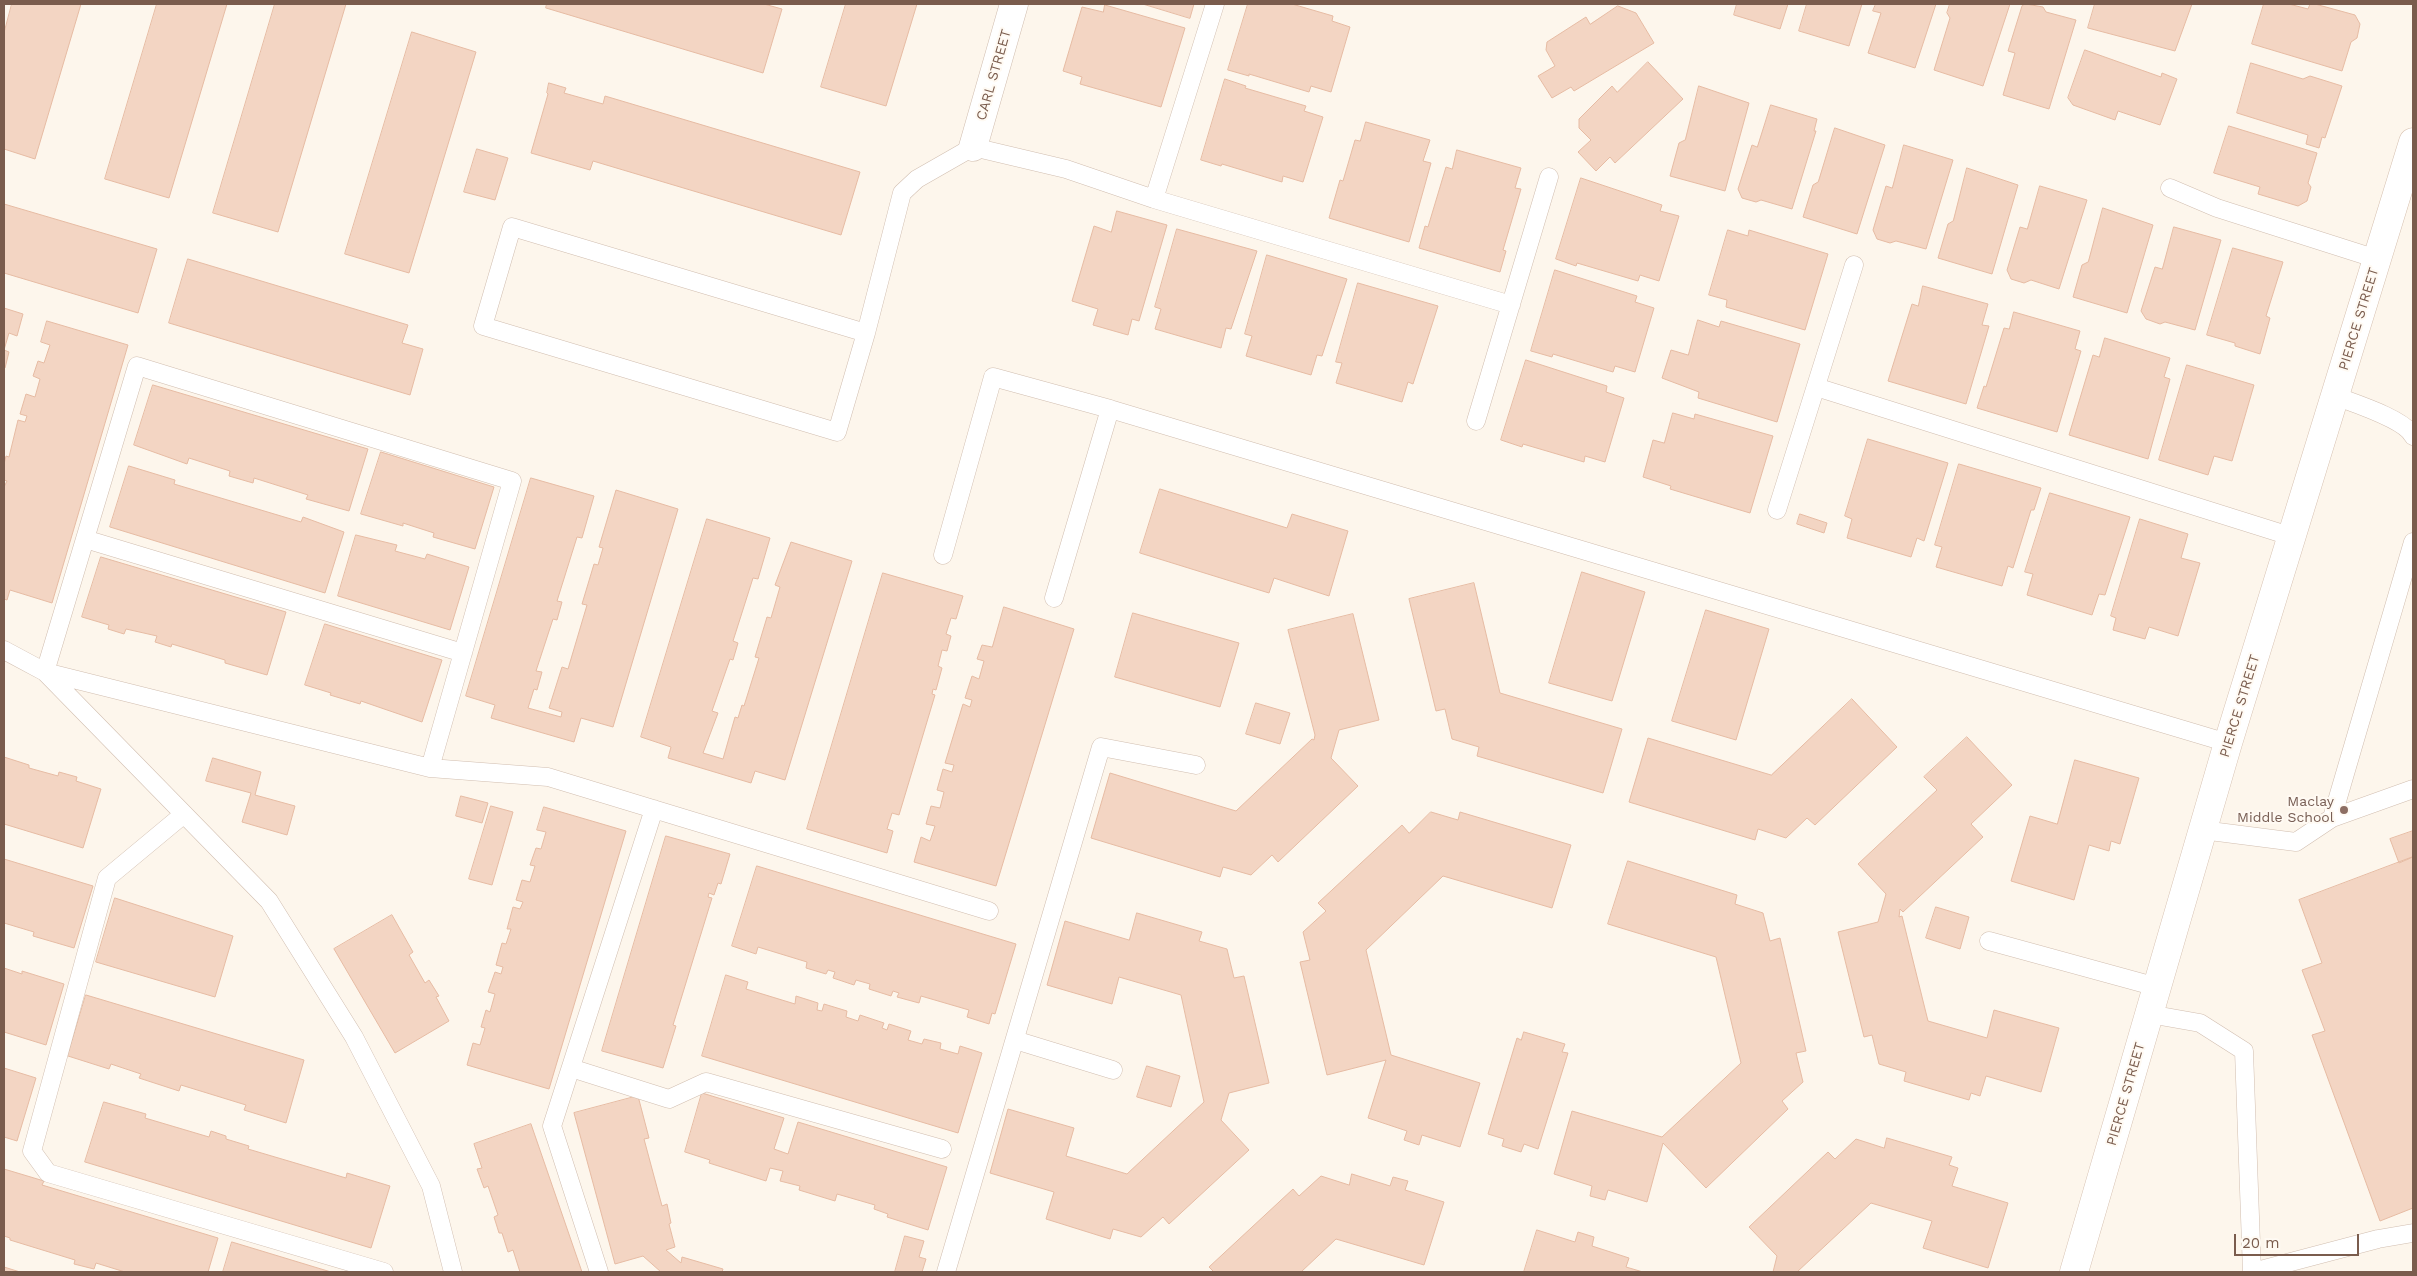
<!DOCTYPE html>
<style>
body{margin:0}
#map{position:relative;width:2417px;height:1276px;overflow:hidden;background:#fdf6ec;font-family:"Work Sans",sans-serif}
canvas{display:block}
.frame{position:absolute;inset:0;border:5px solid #7a5c4d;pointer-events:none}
.scale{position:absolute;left:2234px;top:1234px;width:125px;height:22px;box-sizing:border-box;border:2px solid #7a5c4d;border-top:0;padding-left:6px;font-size:15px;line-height:18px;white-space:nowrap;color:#7a5c4d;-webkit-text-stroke:4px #fffaf3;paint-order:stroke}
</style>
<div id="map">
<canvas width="2417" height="1276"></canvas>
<div class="frame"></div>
<div class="scale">20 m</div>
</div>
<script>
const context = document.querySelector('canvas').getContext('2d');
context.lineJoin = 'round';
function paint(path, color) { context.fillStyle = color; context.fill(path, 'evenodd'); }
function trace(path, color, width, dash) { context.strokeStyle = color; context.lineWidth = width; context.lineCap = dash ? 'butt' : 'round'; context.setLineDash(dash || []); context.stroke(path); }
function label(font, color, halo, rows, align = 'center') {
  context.font = font + ' "Work Sans",sans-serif'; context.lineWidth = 4; context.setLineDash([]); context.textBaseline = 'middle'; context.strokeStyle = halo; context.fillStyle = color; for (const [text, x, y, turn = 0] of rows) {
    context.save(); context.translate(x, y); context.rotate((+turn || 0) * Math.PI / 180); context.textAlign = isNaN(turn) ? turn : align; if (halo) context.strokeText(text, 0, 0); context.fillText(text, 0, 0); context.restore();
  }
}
const building = new Path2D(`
 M 12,4 L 81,4 L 35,159 L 4,149 L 4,33 Z
 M 157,4 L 227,4 L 169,198 L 105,179 Z
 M 275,4 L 346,4 L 278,232 L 213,213 Z
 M 547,4 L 764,4 L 782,9 L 763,73 L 546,8 Z
 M 846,4 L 917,4 L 886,106 L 821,87 Z
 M 1143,4 L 1194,4 L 1190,18 Z
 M 1248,4 L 1292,4 L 1333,16 L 1332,21 L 1350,27 L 1331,92 L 1311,86 L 1309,92 L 1249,74 L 1249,76 L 1228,70 Z
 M 1737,4 L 1788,4 L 1780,29 L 1734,15 Z
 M 1807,4 L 1862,4 L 1849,46 L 1799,31 Z
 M 1876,4 L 1936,4 L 1915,68 L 1868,53 L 1881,13 L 1873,11 Z
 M 1950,4 L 2010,4 L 1983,86 L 1934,70 L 1950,18 L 1947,13 Z
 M 2026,4 L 2043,7 L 2046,12 L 2076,20 L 2049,109 L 2003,95 L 2015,53 L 2008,51 L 2022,6 Z
 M 2095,4 L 2192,4 L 2175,51 L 2088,28 Z
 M 2264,4 L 2289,4 L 2308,9 L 2310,4 L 2315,4 L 2355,15 L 2360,24 L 2357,38 L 2351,42 L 2342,71 L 2252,44 Z
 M 1105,5 L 1185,28 L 1161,107 L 1080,84 L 1082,77 L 1063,71 L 1082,7 L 1103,12 Z
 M 1618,6 L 1636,13 L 1654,43 L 1574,91 L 1571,87 L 1552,98 L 1538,76 L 1555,66 L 1546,50 L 1547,42 L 1586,17 L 1590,24 Z
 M 412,32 L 476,52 L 409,273 L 345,254 Z
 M 2085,50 L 2161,77 L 2162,73 L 2177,79 L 2160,125 L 2118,111 L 2115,120 L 2073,105 L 2068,98 Z
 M 1648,62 L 1683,99 L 1615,163 L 1610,157 L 1596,171 L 1578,152 L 1591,140 L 1579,128 L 1579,119 L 1612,86 L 1617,92 Z
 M 2251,63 L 2303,79 L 2310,76 L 2342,86 L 2325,138 L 2322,137 L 2319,148 L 2306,144 L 2308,135 L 2237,113 Z
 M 1225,79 L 1246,86 L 1245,88 L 1306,106 L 1304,111 L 1323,117 L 1303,182 L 1283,176 L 1282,182 L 1222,164 L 1221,166 L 1201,160 Z
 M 549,83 L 566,88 L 564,93 L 603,104 L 605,96 L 860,172 L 841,235 L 593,161 L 590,170 L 531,153 L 548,94 L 547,93 Z
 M 1699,86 L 1749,103 L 1725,191 L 1670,176 L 1679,143 L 1685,140 Z
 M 1771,105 L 1817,119 L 1814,131 L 1816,131 L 1792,209 L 1761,200 L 1756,202 L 1742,198 L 1738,189 L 1752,145 L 1757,147 Z
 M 1366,122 L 1430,140 L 1423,161 L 1431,163 L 1409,242 L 1329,218 L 1340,180 L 1343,181 L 1355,140 L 1360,141 Z
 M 2229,126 L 2317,153 L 2308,183 L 2311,187 L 2307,201 L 2298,206 L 2258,194 L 2260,187 L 2214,173 Z
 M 1835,128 L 1885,145 L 1857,234 L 1803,217 L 1813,185 L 1818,182 Z
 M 1904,145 L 1953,160 L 1926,249 L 1896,241 L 1890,243 L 1877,239 L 1873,230 L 1886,186 L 1892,188 Z
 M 477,149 L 508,158 L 495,200 L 464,192 Z
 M 1457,150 L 1521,168 L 1515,188 L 1521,189 L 1503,250 L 1506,251 L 1500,272 L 1419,248 L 1425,226 L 1428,227 L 1446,167 L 1452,169 Z
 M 1967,168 L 2018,185 L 1992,274 L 1938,258 L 1948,224 L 1953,221 Z
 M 1581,178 L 1662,205 L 1660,211 L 1679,216 L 1659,281 L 1640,275 L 1638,281 L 1577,263 L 1576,266 L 1556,259 Z
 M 2040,186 L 2087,200 L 2059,289 L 2031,280 L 2024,283 L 2011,279 L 2007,270 L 2020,227 L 2027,229 Z
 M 4,204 L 157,249 L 138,313 L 4,273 Z
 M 2103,208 L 2153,225 L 2127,313 L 2073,297 L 2082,265 L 2088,262 Z
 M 1117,211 L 1167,225 L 1139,321 L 1132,319 L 1128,335 L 1093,325 L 1098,309 L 1072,301 L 1094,226 L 1111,232 Z
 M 2174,227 L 2221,240 L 2195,330 L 2165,322 L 2160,324 L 2146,319 L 2141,311 L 2155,267 L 2162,269 Z
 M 1177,229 L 1257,251 L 1231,329 L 1226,328 L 1221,348 L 1155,329 L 1161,309 L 1155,307 Z
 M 1728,230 L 1748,236 L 1749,230 L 1828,254 L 1805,330 L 1726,307 L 1727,300 L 1709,295 Z
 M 2233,248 L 2283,262 L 2266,316 L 2270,318 L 2260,354 L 2235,346 L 2235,343 L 2207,335 Z
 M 1267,255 L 1347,279 L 1322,356 L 1317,355 L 1311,375 L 1246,356 L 1252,336 L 1245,334 Z
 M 188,259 L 408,325 L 402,343 L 423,349 L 410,395 L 169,323 Z
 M 1555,270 L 1637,296 L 1635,302 L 1654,308 L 1635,372 L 1615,366 L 1613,372 L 1553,354 L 1552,357 L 1531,351 Z
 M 1358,283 L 1438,306 L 1413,384 L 1408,382 L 1402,402 L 1336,383 L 1342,363 L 1336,362 Z
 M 1923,286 L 1988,304 L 1982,325 L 1989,326 L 1966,404 L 1888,381 L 1912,304 L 1918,306 Z
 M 4,308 L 23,314 L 17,336 L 9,333 L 4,350 Z
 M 2014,312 L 2080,331 L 2075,349 L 2081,351 L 2057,432 L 1977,408 L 1984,386 L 1986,387 L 2004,328 L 2009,329 Z
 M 1698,320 L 1719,327 L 1721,321 L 1800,344 L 1777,422 L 1698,398 L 1699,392 L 1662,378 L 1671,350 L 1688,355 Z
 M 47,321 L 128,345 L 52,603 L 10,590 L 7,600 L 4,599 L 4,487 L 7,481 L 4,480 L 4,464 L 6,456 L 9,457 L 18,420 L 25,422 L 27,416 L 20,414 L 26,394 L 35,397 L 40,379 L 33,376 L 38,361 L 44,363 L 50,345 L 41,342 Z
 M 2105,338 L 2170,358 L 2164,377 L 2170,379 L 2148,459 L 2069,435 L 2093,355 L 2099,357 Z
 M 4,350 L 9,352 L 5,368 L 4,368 Z
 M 1526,360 L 1607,386 L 1606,392 L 1624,398 L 1605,462 L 1585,456 L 1584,462 L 1523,444 L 1522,447 L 1501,440 Z
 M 2187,365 L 2254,385 L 2232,461 L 2214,456 L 2208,475 L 2159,460 Z
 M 153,385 L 368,449 L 349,511 L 306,499 L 308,495 L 254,478 L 253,483 L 229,476 L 230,471 L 189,458 L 187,464 L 134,445 Z
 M 1673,413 L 1694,419 L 1695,414 L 1773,436 L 1750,513 L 1670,489 L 1671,486 L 1643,477 L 1653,440 L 1664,443 Z
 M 1868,439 L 1948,463 L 1924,541 L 1917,538 L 1911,557 L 1847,538 L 1852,519 L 1845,516 Z
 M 381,452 L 494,487 L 475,549 L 433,537 L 434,533 L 403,523 L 403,526 L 361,514 Z
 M 1959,464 L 2041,488 L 2034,510 L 2031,510 L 2013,568 L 2008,566 L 2002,586 L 1936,567 L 1942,547 L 1935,545 Z
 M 129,466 L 175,480 L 174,484 L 301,522 L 303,517 L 344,532 L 325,593 L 110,527 Z
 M 531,478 L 594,496 L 582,538 L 577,537 L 557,601 L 562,602 L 557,620 L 553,619 L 536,671 L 542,672 L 537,690 L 534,689 L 528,708 L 561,717 L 562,712 L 549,708 L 562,667 L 568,669 L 587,605 L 582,604 L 594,564 L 598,565 L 603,548 L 599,547 L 616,490 L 678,509 L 613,727 L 581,718 L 574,742 L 491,718 L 495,705 L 466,696 Z
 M 1160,489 L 1287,528 L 1292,514 L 1348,531 L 1329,596 L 1274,578 L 1269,593 L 1140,553 Z
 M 2050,493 L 2130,517 L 2105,595 L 2099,594 L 2092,615 L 2027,595 L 2033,574 L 2025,572 Z
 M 1800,514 L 1827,523 L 1824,533 L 1797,524 Z
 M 707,519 L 770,538 L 758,579 L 753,578 L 733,641 L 738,643 L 733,660 L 730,659 L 712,711 L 718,713 L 703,753 L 723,759 L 735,717 L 738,718 L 742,705 L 744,706 L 759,658 L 755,657 L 767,617 L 771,618 L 780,587 L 775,585 L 791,542 L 852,561 L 785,780 L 755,771 L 751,783 L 668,758 L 671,747 L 641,737 Z
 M 2140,519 L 2188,534 L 2181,558 L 2200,563 L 2178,636 L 2149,627 L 2145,639 L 2113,630 L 2116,618 L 2111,616 Z
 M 356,535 L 397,545 L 395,551 L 425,559 L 427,554 L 469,567 L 450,630 L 338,596 Z
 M 101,557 L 286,612 L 267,675 L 225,663 L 225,660 L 172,644 L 171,647 L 155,642 L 157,636 L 126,629 L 124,634 L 108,629 L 109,625 L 82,617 Z
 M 1582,572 L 1645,592 L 1612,701 L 1549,683 Z
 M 883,573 L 963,596 L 956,619 L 951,618 L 946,634 L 951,636 L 947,651 L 942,650 L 938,666 L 942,668 L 936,690 L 933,689 L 932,694 L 935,695 L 899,815 L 892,813 L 887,829 L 893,831 L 887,853 L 807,829 Z
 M 1474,583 L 1500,693 L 1622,729 L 1603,793 L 1477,756 L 1479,747 L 1452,739 L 1445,709 L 1436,711 L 1409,599 Z
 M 1004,607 L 1074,629 L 996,886 L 914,862 L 921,837 L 930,841 L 935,826 L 926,824 L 931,806 L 940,808 L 944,792 L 937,790 L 943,769 L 952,772 L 954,765 L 945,763 L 963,704 L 970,707 L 972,700 L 965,698 L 972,676 L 979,679 L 984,661 L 977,659 L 982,645 L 992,647 Z
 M 1706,610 L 1769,629 L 1736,740 L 1672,721 Z
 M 1133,613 L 1239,643 L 1220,707 L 1115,677 Z
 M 1353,614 L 1379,720 L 1339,730 L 1331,758 L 1358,786 L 1278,862 L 1272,855 L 1251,875 L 1223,867 L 1220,877 L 1091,838 L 1110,773 L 1236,811 L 1312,739 L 1314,740 L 1315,735 L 1288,630 Z
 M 325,624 L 442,660 L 422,722 L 361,701 L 360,704 L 330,695 L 331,693 L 305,685 Z
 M 1852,699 L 1897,747 L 1815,825 L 1807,818 L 1786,838 L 1758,829 L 1755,840 L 1629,802 L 1648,738 L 1771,775 Z
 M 1256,703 L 1290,713 L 1280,744 L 1246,734 Z
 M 1967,737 L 2012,785 L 1971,824 L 1983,837 L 1903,912 L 1900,909 L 1899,917 L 1902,916 L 1928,1021 L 1987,1038 L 1994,1010 L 2059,1028 L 2041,1092 L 1986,1076 L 1980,1096 L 1971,1093 L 1969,1100 L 1904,1081 L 1906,1072 L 1879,1064 L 1872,1035 L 1864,1037 L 1838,932 L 1878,922 L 1886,894 L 1858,864 L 1937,790 L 1924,777 Z
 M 4,757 L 29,765 L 29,768 L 58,776 L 59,772 L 77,777 L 76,781 L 101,789 L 83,848 L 4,824 Z
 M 213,758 L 261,772 L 255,795 L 295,806 L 287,835 L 242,822 L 251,793 L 206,781 Z
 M 2075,760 L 2139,778 L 2120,844 L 2111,841 L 2109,851 L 2089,845 L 2074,900 L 2011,881 L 2030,816 L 2057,824 Z
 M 461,796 L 488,803 L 482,823 L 456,816 Z
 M 491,806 L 513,812 L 492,885 L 469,879 Z
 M 544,807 L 626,831 L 549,1089 L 467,1065 L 473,1043 L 480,1045 L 485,1028 L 481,1027 L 486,1010 L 490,1012 L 495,994 L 488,992 L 495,972 L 501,974 L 503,967 L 496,965 L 502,943 L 506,944 L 511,929 L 507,929 L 513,907 L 520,909 L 523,902 L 516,900 L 522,880 L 530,882 L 535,866 L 530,865 L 536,848 L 541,849 L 546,832 L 537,830 Z
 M 1431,812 L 1458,820 L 1460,812 L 1571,845 L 1552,908 L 1443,876 L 1366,950 L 1391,1055 L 1480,1083 L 1460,1147 L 1422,1135 L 1419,1145 L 1404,1140 L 1407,1131 L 1368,1118 L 1386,1060 L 1327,1075 L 1300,962 L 1310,960 L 1303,932 L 1326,911 L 1318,903 L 1402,825 L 1409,833 Z
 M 2413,831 L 2413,857 L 2399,863 L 2390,839 Z
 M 666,836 L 730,854 L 721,884 L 718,883 L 714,895 L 709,893 L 708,897 L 712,898 L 673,1025 L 676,1026 L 663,1068 L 602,1051 Z
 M 2413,857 L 2413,1208 L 2380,1221 L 2312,1035 L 2325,1031 L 2302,970 L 2322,963 L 2299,900 Z
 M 4,859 L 93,886 L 74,948 L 33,936 L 34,932 L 4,923 Z
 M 1628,861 L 1737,895 L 1735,904 L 1763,913 L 1770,941 L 1780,938 L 1806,1051 L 1796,1053 L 1803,1082 L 1782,1101 L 1788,1109 L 1706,1188 L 1663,1143 L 1647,1202 L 1608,1190 L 1605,1200 L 1590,1196 L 1592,1186 L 1554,1174 L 1572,1111 L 1662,1137 L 1741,1063 L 1716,957 L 1608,924 Z
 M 757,866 L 1016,944 L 995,1014 L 992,1013 L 989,1024 L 967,1017 L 969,1010 L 921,996 L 919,1003 L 897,997 L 899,993 L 893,991 L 891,996 L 869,989 L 870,984 L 856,980 L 854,985 L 833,978 L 835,972 L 828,970 L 826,974 L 806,968 L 807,962 L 758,947 L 756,954 L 732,946 Z
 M 115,898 L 233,936 L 215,997 L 96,962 Z
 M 1936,907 L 1969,917 L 1960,949 L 1926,938 Z
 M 1137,913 L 1202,932 L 1199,941 L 1227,949 L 1234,978 L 1244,976 L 1269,1083 L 1229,1093 L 1221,1120 L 1249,1150 L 1169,1224 L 1163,1217 L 1141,1237 L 1113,1229 L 1110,1239 L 1046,1219 L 1054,1192 L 990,1173 L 1008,1109 L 1074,1128 L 1066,1156 L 1127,1174 L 1204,1102 L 1181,995 L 1119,977 L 1112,1004 L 1047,985 L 1065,921 L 1129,940 Z
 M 392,915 L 413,952 L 409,955 L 425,983 L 429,980 L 439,996 L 436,997 L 449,1021 L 395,1053 L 334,949 Z
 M 4,968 L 22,974 L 22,971 L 64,984 L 46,1045 L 4,1032 Z
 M 726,975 L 748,982 L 746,989 L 795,1004 L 796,996 L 818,1003 L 817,1010 L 822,1011 L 824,1004 L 847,1011 L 846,1017 L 858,1021 L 860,1015 L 884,1023 L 882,1028 L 887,1030 L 889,1024 L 911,1031 L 908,1040 L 922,1044 L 924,1039 L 941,1043 L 940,1049 L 958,1054 L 960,1046 L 982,1053 L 958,1133 L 702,1056 Z
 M 86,995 L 304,1060 L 286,1123 L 244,1110 L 246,1105 L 181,1085 L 179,1091 L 139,1078 L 141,1074 L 111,1064 L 109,1069 L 68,1056 Z
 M 1524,1032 L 1565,1044 L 1562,1052 L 1568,1053 L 1538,1149 L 1524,1144 L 1521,1152 L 1502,1146 L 1504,1139 L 1488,1134 L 1517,1038 L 1521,1040 Z
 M 1147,1066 L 1180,1076 L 1171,1107 L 1137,1097 Z
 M 4,1068 L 36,1078 L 17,1141 L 4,1137 Z
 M 702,1093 L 784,1118 L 774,1149 L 788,1154 L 798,1122 L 947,1167 L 928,1230 L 887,1217 L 888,1214 L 874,1209 L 875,1205 L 837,1194 L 835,1201 L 799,1190 L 800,1186 L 780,1181 L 783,1171 L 770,1168 L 766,1181 L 709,1163 L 710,1160 L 685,1152 Z
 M 638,1096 L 649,1138 L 644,1139 L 662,1206 L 667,1204 L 671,1223 L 669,1224 L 675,1247 L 666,1250 L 681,1263 L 682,1257 L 723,1269 L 722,1272 L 661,1272 L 643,1256 L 615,1264 L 574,1113 Z
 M 104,1102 L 146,1114 L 145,1118 L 209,1137 L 211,1131 L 226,1136 L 226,1139 L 249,1146 L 248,1149 L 346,1178 L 347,1173 L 390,1186 L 371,1248 L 85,1162 Z
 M 531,1124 L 582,1272 L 520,1272 L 513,1250 L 508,1252 L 502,1233 L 499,1233 L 494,1217 L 498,1215 L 488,1186 L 484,1188 L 477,1169 L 482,1168 L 474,1144 Z
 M 1887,1138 L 1952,1157 L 1949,1165 L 1958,1168 L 1952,1186 L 2008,1203 L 1988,1268 L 1923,1248 L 1932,1221 L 1871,1203 L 1797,1272 L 1773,1272 L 1777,1256 L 1749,1227 L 1828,1152 L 1835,1159 L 1856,1139 L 1884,1148 Z
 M 4,1169 L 44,1181 L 42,1185 L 218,1238 L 208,1272 L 125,1272 L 96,1263 L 94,1269 L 74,1264 L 75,1260 L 10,1240 L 10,1238 L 4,1236 Z
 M 1352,1174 L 1390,1186 L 1393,1177 L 1408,1181 L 1405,1190 L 1444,1202 L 1424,1265 L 1336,1239 L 1301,1272 L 1214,1272 L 1209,1267 L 1293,1189 L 1299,1196 L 1321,1176 L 1349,1185 Z
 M 1537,1230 L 1575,1242 L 1578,1232 L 1594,1237 L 1592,1246 L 1629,1258 L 1626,1267 L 1643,1272 L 1524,1272 Z
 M 905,1236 L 924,1241 L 919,1257 L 926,1259 L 922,1272 L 895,1272 Z
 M 232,1242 L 331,1272 L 223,1272 Z
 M 4,1267 L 20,1272 L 4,1272 Z`);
const lane = new Path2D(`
 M 2170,188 L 2217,208 L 2377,259
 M 1154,199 L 1215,4
 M 866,333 L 512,227 L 483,326 L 837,432 L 866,333 L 902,193 L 917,179 L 973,147 L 1066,169 L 1154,199 L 1511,305
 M 1816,387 L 2293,537
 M 2335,396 C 2353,403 2405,419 2413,436
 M 1476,421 L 1549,177
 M 1777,510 L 1854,265
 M 85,539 L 463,653
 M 943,555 L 993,377 L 1110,409 L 2228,743
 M 1054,598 L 1110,409
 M 4,650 L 45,672 L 430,768 L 548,777 L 989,911
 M 45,672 L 137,366 L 512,481 L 430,768
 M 46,673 L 269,901 L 354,1037 L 431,1186 L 453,1272
 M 184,814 L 107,878 L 32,1151 L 48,1173 L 384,1272
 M 2332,818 L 2413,542
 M 2202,830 L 2296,842 L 2332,818 L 2413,789
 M 1989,941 L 2157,987
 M 2149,1014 L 2200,1023 L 2244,1051 L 2252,1272
 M 1015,1040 L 1113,1070
 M 571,1068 L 669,1099 L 706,1082 L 942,1149
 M 599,1272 L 552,1126 L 654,809
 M 946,1272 L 1101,747 L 1196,765
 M 2253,1272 L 2378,1239 L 2413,1233`);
const street = new Path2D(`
 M 973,147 L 1014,4`);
const secondary = new Path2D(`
 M 2074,1272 L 2228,743 L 2413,142`);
const markers = [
 [2344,810,5,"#8d6e63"]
];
const streetNames = [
 ["CARL STREET",994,75,-74],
 ["PIERCE STREET",2359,319,-73],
 ["PIERCE STREET",2240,706,-73],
 ["PIERCE STREET",2126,1094,-74]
];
const educationNames = [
 ["Maclay",2334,802],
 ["Middle School",2334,818]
];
paint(building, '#f3d5c3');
trace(building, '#e6bba3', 1);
trace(lane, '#d1beb0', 19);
trace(street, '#d1beb0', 29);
trace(secondary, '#d6c0b0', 29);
trace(lane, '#fff', 18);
trace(street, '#fff', 28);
trace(secondary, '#fff', 28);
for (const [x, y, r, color] of markers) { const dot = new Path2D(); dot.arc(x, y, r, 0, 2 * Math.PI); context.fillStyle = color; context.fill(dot); trace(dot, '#fffaf3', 2); }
label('14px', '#7a5c4d', '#fffaf3', streetNames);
label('14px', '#785e54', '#fffaf3', educationNames, 'right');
</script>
